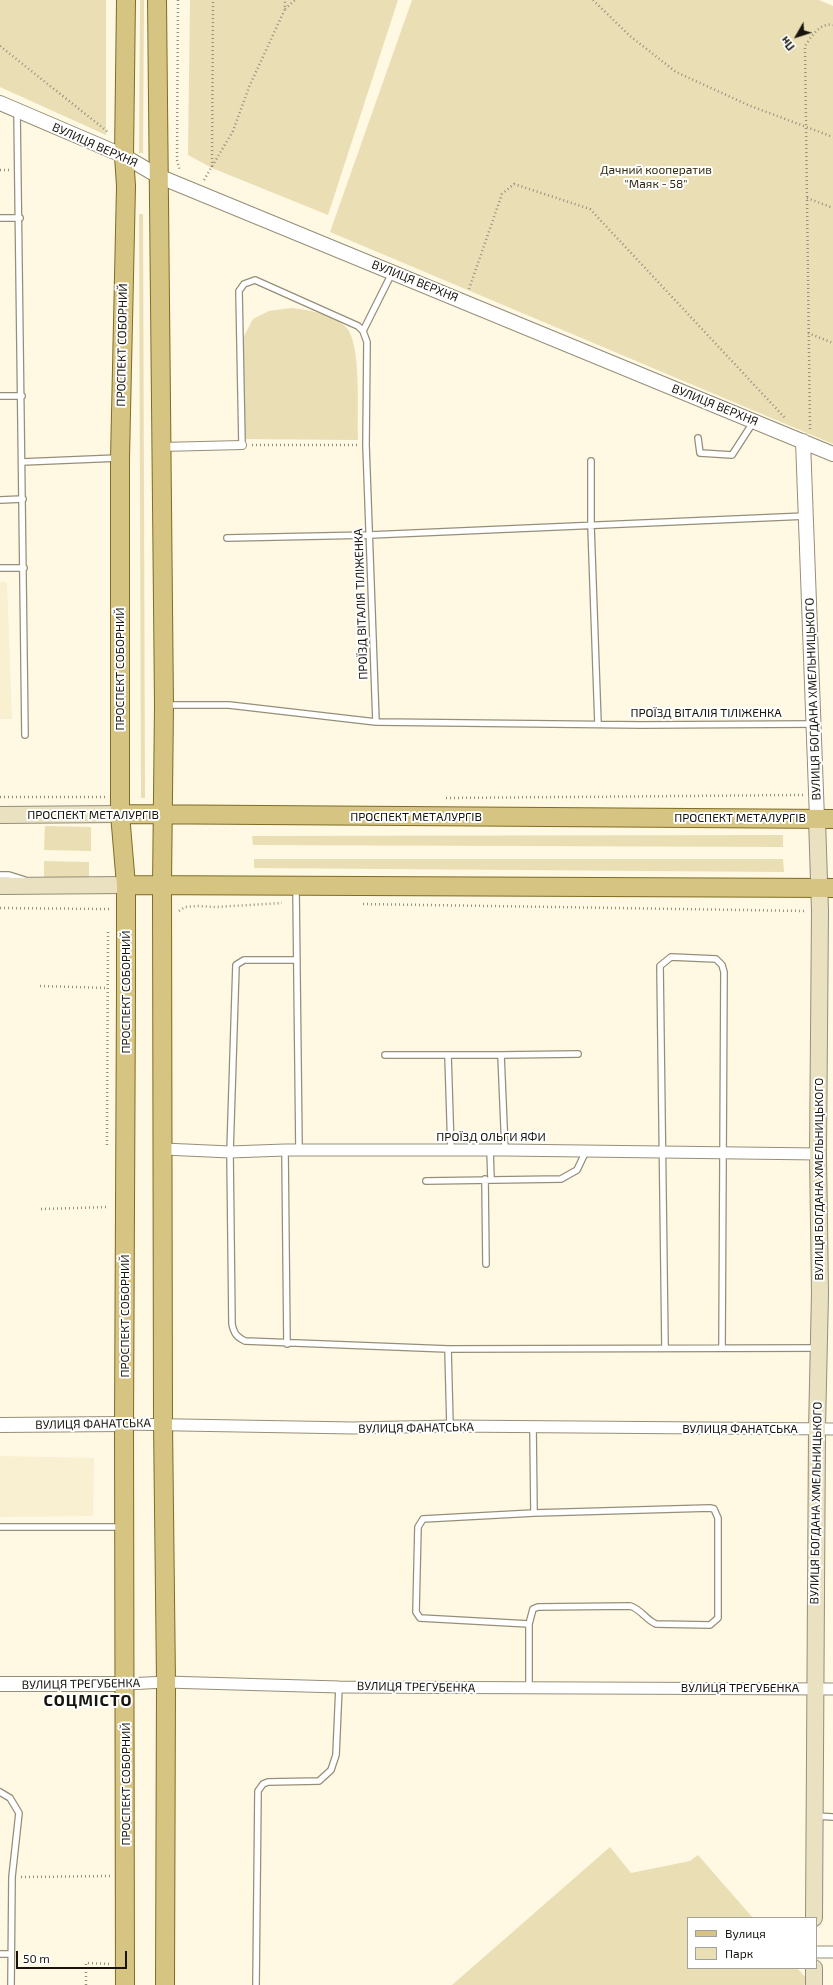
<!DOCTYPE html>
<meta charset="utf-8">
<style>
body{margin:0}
#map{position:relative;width:833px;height:1985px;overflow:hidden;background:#fff8e2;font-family:"Exo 2",sans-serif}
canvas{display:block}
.legend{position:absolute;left:687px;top:1917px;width:130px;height:52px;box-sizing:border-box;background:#fff;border:1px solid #a2a19e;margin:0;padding:5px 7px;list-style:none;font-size:12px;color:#17140d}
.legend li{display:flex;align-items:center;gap:8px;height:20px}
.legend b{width:20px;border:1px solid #a2a19e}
.north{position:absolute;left:777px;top:16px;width:40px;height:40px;-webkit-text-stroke:3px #fff;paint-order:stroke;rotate:231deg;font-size:11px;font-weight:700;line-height:16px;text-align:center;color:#17140d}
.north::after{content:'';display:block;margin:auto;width:14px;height:18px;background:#17140d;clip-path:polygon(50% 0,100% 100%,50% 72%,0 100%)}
.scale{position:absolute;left:16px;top:1951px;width:111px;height:18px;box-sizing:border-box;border:2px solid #17140d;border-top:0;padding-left:5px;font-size:12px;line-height:14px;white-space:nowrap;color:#17140d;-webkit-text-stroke:3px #fff;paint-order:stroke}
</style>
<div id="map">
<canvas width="833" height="1985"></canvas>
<ul class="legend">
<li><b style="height:5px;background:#d6c482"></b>Вулиця</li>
<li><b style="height:11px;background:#eadeb5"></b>Парк</li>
</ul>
<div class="north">Пн</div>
<div class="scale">50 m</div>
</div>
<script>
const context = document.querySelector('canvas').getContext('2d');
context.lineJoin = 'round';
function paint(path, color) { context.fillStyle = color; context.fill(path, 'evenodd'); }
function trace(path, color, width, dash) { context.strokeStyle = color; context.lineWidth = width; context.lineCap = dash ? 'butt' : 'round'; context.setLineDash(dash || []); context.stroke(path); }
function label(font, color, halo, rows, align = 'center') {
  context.font = font + ' "Exo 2",sans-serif'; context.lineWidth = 4; context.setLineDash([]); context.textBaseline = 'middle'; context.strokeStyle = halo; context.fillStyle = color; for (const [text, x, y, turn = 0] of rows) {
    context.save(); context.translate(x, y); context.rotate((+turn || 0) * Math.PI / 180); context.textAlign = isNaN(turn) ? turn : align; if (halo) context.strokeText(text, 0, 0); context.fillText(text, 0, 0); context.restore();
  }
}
const built = new Path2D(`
 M 0,582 L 7,582 L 12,719 L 0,719 Z
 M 0,1456 L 94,1458 L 93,1516 L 0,1517 Z`);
const green = new Path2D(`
 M 0,0 L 106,0 L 106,135 L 0,87 Z
 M 140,0 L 144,0 L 143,153 L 139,153 Z
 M 190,0 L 398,0 L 328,215 L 212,168 L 188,155 Z
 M 412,0 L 819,0 L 833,6 L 833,444 L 330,232 Z
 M 139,214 L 143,214 L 145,798 L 141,798 Z
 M 291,308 C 307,309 340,316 349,331 C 361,352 357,414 358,440 L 243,439 L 242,340 L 253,319 L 269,311 Z
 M 45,826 L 91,827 L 91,851 L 44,850 Z
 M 783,835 L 783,847 L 253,845 L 252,836 Z
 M 254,859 L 783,859 L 784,872 L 254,868 Z
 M 44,861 L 89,862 L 89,881 L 44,880 Z
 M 610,1847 L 631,1873 L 690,1861 L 698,1855 L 753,1918 L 688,1918 L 688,1968 L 797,1968 L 809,1981 L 804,1985 L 452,1985 Z`);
const path = new Path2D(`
 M 178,0 L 177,160 L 180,171
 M 593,0 L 630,36 L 676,72 L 748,105 L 833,137
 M 285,9 L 295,0
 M 0,46 L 108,132
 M 212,167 L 213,0
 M 0,170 L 9,170
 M 204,180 L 233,131 L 249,87 L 285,9 L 285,0
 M 807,198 L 833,208
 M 469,289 L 502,194 L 514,184 L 590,209 L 786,419
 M 808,333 L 833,343
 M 810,429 L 805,46 C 811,37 820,22 833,25
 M 252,445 L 357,445
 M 0,797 L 105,797
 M 446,798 L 803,795
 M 363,904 L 806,911
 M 0,908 L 109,909
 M 179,911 L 185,907 L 197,906 L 216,907 L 282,903
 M 40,986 L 108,988
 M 107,1145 L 108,932
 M 41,1209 L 109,1207
 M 21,1877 L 110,1876
 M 86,1985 L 86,1963 L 110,1964`);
const service = new Path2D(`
 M 17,111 L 25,735
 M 0,218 L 20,218
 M 392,273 L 363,331 L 367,342 L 366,445 L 376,722 L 641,725 L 813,724
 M 0,396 L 22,396
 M 698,438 L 700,453 L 732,455 L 754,421
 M 242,445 L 239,291 L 244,284 L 255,280 L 358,326 L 363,331
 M 591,461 L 591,526 L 598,724
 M 22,462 L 118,458
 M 0,500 L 23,499
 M 227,538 L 370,535 L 806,516
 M 0,568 L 24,568
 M 166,705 L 229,705 L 376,722
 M 0,875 L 9,875 L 25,880
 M 296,889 L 299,1150
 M 297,960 L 244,960 L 236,965 L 230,1152 L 232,1324 C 234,1334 237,1337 245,1341 L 448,1349 L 818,1348
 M 385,1055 L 448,1055
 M 501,1055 L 578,1054
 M 285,1150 L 287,1344
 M 451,1150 L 448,1055 L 501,1055 L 505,1150
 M 490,1150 L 491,1179
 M 485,1179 L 486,1264
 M 426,1181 L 561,1179 L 577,1170 L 586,1151
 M 665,1347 L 660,966 L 671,957 L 716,959 L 722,965 L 724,972 L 722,1348
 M 448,1349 L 450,1426
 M 0,1527 L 123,1527
 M 529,1624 L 533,1609 L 538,1607 L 630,1606 C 641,1609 646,1620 656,1624 L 710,1625 L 718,1618 L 718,1518 L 714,1509 L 710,1508 L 534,1513
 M 529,1688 L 529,1624 L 420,1618 L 416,1612 L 418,1527 L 423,1519 L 534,1513 L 533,1427
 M 0,1792 L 10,1798 L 19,1813 L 12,1877 L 11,1985
 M 816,1816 L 833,1817
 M 0,1954 L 11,1954
 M 256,1985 L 258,1791 L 263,1784 L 268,1782 L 319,1781 L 331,1770 L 336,1755 L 339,1687`);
const pedestrian = new Path2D(`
 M 161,447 L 242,445`);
const minor = new Path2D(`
 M 164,1149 L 230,1152 L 285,1150 L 505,1150 L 818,1154
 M 124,1424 L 353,1428 L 450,1426 L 833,1429
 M 126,1684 L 166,1682 L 339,1687 L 833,1689
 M 816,1952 L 833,1952`);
const tertiary = new Path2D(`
 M 0,103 L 124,156 L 158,176 L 833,454
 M 803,441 L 817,819
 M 0,1425 L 124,1424
 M 0,1684 L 126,1684`);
const secondary = new Path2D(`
 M 0,815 L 120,814
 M 0,886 L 126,885
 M 814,1918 L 817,1429 L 820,1293 L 818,1154 L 820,911 L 817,819
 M 814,1968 L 814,1985`);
const primary = new Path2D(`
 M 157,0 L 164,705 L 162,885 L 163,1423 L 166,1682 L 165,1985
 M 120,814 L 833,819
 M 126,885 L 833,888
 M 125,1985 L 124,1424 L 126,989 L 126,885 L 120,814 L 120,458 L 126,186 L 124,156 L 126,0`);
const streetNames = [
 ["ВУЛИЦЯ ВЕРХНЯ",95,145,24],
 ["ВУЛИЦЯ ВЕРХНЯ",415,281,22],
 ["ПРОСПЕКТ СОБОРНИЙ",122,345,-89],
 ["ВУЛИЦЯ ВЕРХНЯ",715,405,22],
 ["ПРОЇЗД ВІТАЛІЯ ТІЛІЖЕНКА",361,604,-92],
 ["ПРОСПЕКТ СОБОРНИЙ",120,669,-90],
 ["ВУЛИЦЯ БОГДАНА ХМЕЛЬНИЦЬКОГО",813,699,-92],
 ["ПРОЇЗД ВІТАЛІЯ ТІЛІЖЕНКА",706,713],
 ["ПРОСПЕКТ МЕТАЛУРГІВ",93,815],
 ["ПРОСПЕКТ МЕТАЛУРГІВ",416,817],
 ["ПРОСПЕКТ МЕТАЛУРГІВ",740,818],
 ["ПРОСПЕКТ СОБОРНИЙ",126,992,-90],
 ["ПРОЇЗД ОЛЬГИ ЯФИ",491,1137],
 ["ВУЛИЦЯ БОГДАНА ХМЕЛЬНИЦЬКОГО",819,1179,-90],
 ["ПРОСПЕКТ СОБОРНИЙ",125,1316,-90],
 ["ВУЛИЦЯ ФАНАТСЬКА",93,1424,-1],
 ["ВУЛИЦЯ ФАНАТСЬКА",416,1428,-1],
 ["ВУЛИЦЯ ФАНАТСЬКА",740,1429],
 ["ВУЛИЦЯ БОГДАНА ХМЕЛЬНИЦЬКОГО",816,1503,-89],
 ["ВУЛИЦЯ ТРЕГУБЕНКА",81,1684,-1],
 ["ВУЛИЦЯ ТРЕГУБЕНКА",416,1687,1],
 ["ВУЛИЦЯ ТРЕГУБЕНКА",740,1688],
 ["ПРОСПЕКТ СОБОРНИЙ",126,1784,-90]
];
const parkNames = [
 ["Дачний кооператив",656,170],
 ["\"Маяк - 58\"",656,184]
];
const districtNames = [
 ["СОЦМІСТО",88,1701]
];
paint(built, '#f9f0d2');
paint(green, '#eadeb5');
trace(service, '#958f7a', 8);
trace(pedestrian, '#958f7a', 10);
trace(minor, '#958f7a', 13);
trace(tertiary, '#958f7a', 16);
trace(secondary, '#958f7a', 18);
trace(primary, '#816c23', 20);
trace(path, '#948f80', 2.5, [1, 3]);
trace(service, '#fff', 5.5);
trace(pedestrian, '#fff', 8);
trace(minor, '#fff', 11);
trace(tertiary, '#fff', 14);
trace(secondary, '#eae1c1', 16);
trace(primary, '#d6c482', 18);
label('12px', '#17140d', '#fff', streetNames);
label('12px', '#332b11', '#fff', parkNames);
context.letterSpacing = '1px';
label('bold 16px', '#17140d', '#fff', districtNames);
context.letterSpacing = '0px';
</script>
